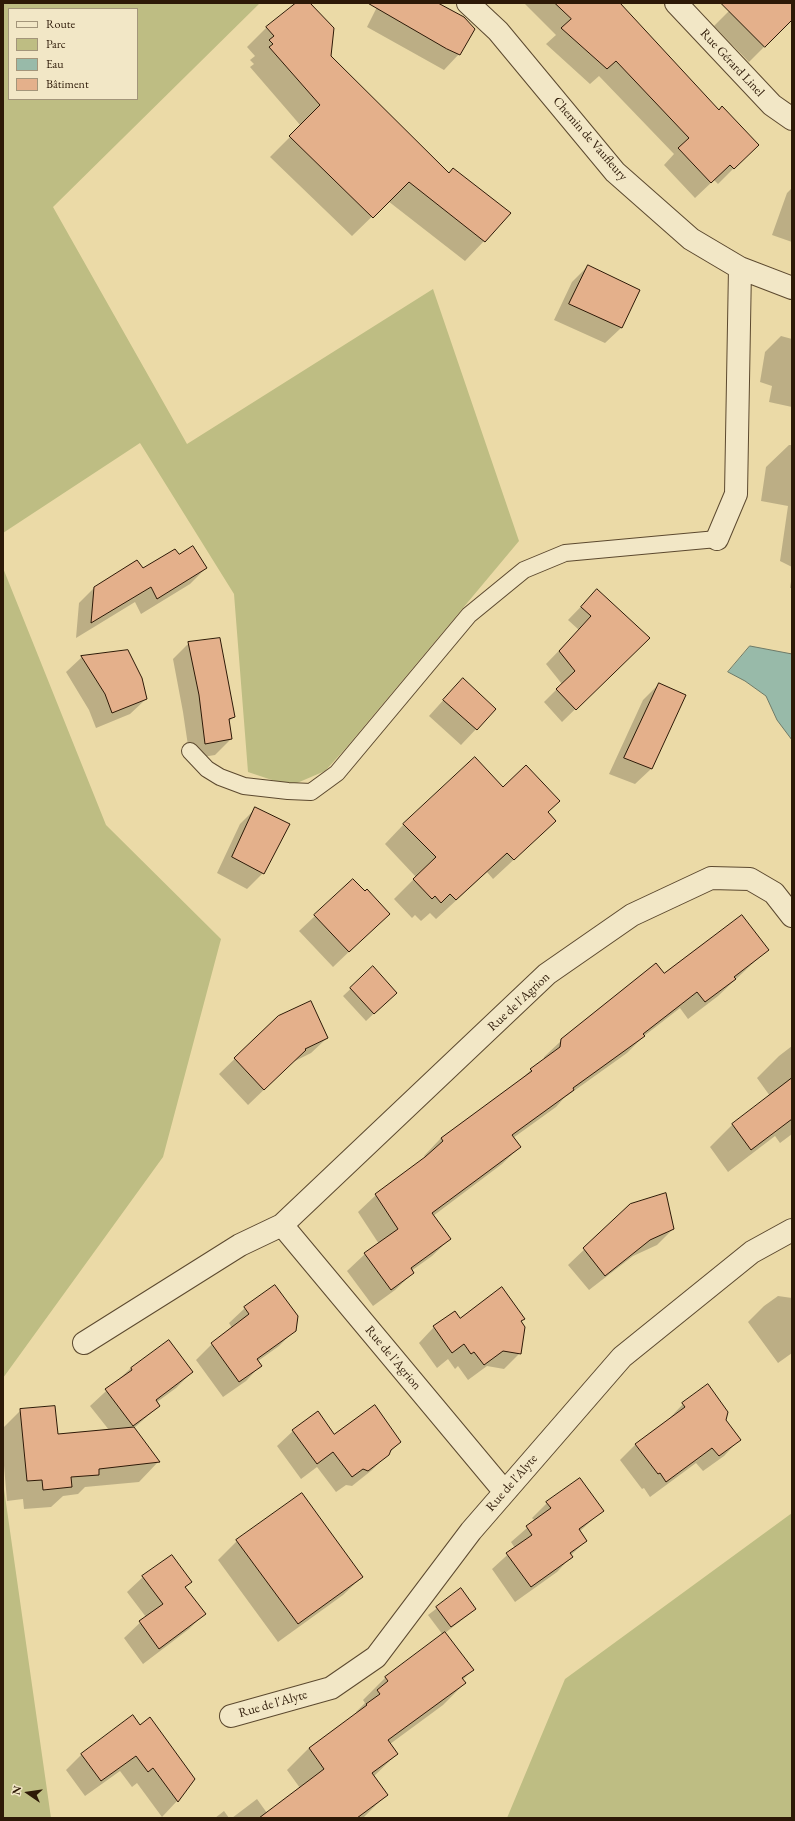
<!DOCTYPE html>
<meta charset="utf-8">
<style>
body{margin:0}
#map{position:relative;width:795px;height:1821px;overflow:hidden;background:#ebdaa7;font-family:"EB Garamond",serif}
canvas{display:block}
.frame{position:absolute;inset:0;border:4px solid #2d1907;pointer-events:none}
.legend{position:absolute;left:8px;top:8px;width:130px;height:92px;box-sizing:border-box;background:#f2e7c6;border:1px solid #a3957a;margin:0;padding:5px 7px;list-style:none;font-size:12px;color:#2d1907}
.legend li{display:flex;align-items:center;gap:8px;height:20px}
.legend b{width:20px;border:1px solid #a3957a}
.north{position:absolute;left:8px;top:1773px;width:40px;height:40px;-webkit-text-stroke:3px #f2e7c6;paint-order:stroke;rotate:283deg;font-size:11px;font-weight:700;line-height:16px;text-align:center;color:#2d1907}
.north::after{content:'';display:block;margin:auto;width:14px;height:18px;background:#2d1907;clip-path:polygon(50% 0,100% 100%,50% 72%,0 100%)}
</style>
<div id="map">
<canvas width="795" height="1821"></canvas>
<div class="frame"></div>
<ul class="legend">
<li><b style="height:5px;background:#f2e7c6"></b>Route</li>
<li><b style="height:11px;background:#bebd83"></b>Parc</li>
<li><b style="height:11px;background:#98baa9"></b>Eau</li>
<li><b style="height:11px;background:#e4b08b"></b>Bâtiment</li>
</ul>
<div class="north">N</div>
</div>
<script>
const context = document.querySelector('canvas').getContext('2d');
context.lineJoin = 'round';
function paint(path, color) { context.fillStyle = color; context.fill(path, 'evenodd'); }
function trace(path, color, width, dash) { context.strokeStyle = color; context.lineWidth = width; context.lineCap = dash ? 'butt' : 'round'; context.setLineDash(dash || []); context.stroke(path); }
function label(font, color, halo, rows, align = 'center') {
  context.font = font + ' "EB Garamond",serif'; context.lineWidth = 4; context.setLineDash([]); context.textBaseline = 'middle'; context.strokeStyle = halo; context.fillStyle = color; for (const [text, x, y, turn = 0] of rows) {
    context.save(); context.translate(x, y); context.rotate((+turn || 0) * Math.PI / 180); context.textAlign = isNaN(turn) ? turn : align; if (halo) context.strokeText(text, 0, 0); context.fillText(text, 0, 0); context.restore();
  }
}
const green = new Path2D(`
 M 3,3 L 260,3 L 53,207 L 187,444 L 433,289 L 519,541 L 345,749 L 325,771 L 290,786 L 248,772 L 234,594 L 140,443 L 3,533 ZM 9,9 L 137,9 L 137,99 L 9,99 Z
 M 3,568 L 106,825 L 221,939 L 163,1157 L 3,1378 Z
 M 3,1482 L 51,1818 L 3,1818 Z
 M 792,1513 L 792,1818 L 507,1818 L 565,1679 Z`);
const water = new Path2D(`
 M 750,646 L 792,654 L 792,740 L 777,720 L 766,696 L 745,681 L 728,672 Z`);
const shadow = new Path2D(`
 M 298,3 L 308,3 L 330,56 L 484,241 L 465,261 L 388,201 L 352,236 L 270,157 L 301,126 L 250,67 L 254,64 L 250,60 L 255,56 L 247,47 L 266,28 Z
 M 379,3 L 436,3 L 459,54 L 444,70 L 367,27 Z
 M 524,3 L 611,3 L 742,160 L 718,184 L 714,180 L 695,198 L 664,165 L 674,154 L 599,76 L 590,84 L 546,44 L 556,35 Z
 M 737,3 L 792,3 L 792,19 L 749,62 L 714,26 Z
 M 792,188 L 792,242 L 772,235 L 787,193 Z
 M 588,266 L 639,290 L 621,328 L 605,343 L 554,320 L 572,282 Z
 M 781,336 L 792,339 L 792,407 L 769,402 L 772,386 L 760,382 L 765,352 Z
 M 789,445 L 792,445 L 792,567 L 780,561 L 788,506 L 761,501 L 766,467 Z
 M 179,555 L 206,568 L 190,584 L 141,614 L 135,602 L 76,638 L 79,603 L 95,587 Z
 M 792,575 L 792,588 L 790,588 Z
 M 597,590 L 648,638 L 562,722 L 544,702 L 562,684 L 546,664 L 579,630 L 568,620 Z
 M 189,643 L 234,717 L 228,722 L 231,739 L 215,755 L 190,759 L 183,712 L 173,659 Z
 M 82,657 L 146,699 L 130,714 L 96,728 L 89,710 L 66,672 Z
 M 659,684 L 684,696 L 651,769 L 635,784 L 609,774 L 643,700 Z
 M 447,696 L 495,709 L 461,745 L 429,716 Z
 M 502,788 L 547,812 L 535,840 L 493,879 L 487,872 L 436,919 L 430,913 L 421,921 L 415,915 L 412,918 L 394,899 L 416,877 L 385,844 L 404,824 Z
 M 255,809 L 263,873 L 247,889 L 217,873 L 240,824 Z
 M 315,916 L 373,929 L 333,967 L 299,931 Z
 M 767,950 L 718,996 L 688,1019 L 680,1008 L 644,1036 L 627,1053 L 564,1098 L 556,1107 L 513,1138 L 520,1147 L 502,1164 L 433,1216 L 450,1239 L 432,1256 L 411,1271 L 413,1273 L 395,1290 L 373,1306 L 347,1271 L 365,1254 L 379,1244 L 358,1212 L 376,1195 L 426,1158 L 424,1156 L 441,1138 L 518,1082 L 531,1070 L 544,1060 L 544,1057 L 562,1040 L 664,974 Z
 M 373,968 L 388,1000 L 366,1021 L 343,996 Z
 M 278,1017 L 327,1038 L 311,1053 L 293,1062 L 248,1105 L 219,1074 Z
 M 792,1046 L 792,1134 L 780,1143 L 775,1136 L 728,1172 L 710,1147 L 732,1125 L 770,1096 L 757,1078 L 779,1056 Z
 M 631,1205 L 673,1229 L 657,1245 L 633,1256 L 589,1290 L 568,1265 Z
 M 275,1286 L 295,1330 L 279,1346 L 258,1361 L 261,1365 L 246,1381 L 223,1397 L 196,1360 L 212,1344 L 232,1328 L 229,1323 L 245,1308 Z
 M 778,1296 L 792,1298 L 792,1353 L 778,1363 L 748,1322 L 764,1306 Z
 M 459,1319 L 520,1353 L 504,1369 L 487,1366 L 468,1380 L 458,1366 L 455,1369 L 448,1359 L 437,1368 L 419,1343 L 434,1327 Z
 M 131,1368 L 192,1372 L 176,1388 L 157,1402 L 159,1406 L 134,1428 L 158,1462 L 139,1482 L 85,1487 L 78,1494 L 63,1496 L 51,1507 L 24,1509 L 23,1499 L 7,1501 L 3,1454 L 3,1428 L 21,1410 L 57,1436 L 109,1430 L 90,1406 Z
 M 683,1404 L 725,1420 L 739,1440 L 724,1456 L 703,1471 L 696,1463 L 650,1497 L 644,1488 L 642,1489 L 620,1460 L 636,1444 L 668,1420 Z
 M 293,1431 L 334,1435 L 400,1442 L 372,1470 L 352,1486 L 346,1485 L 336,1492 L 317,1467 L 301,1479 L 277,1446 Z
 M 547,1503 L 602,1511 L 579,1532 L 586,1541 L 571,1555 L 572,1556 L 557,1572 L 515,1602 L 492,1569 L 515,1548 L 511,1542 L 535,1521 L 532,1518 Z
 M 237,1541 L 362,1577 L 343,1595 L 278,1642 L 218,1560 Z
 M 143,1577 L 191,1582 L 185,1588 L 204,1614 L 189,1629 L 143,1664 L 124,1638 L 146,1617 L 127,1592 Z
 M 461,1590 L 475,1609 L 467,1616 L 445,1633 L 472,1670 L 463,1680 L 465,1683 L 443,1705 L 390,1744 L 397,1754 L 373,1777 L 386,1795 L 364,1817 L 232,1818 L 257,1799 L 267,1813 L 300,1788 L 287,1770 L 309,1748 L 357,1714 L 356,1712 L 365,1703 L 363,1700 L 385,1678 L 443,1635 L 428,1615 Z
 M 140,1727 L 194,1779 L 177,1801 L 162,1817 L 137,1783 L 132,1787 L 120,1771 L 85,1796 L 66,1770 L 82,1754 Z
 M 224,1811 L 229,1818 L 215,1818 Z`);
const building = new Path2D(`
 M 296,3 L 310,3 L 334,28 L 331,56 L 449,173 L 453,168 L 511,213 L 485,242 L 409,182 L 373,218 L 289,136 L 320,105 L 269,47 L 273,44 L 269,40 L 274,36 L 266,27 Z
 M 368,3 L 438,3 L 464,17 L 475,29 L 460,55 L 447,49 Z
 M 555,3 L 620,3 L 719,110 L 722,106 L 759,145 L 734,169 L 730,165 L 711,183 L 678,148 L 689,138 L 616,61 L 607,69 L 561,28 L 571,19 Z
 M 721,3 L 792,3 L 792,20 L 765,47 Z
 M 588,265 L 640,290 L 622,328 L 569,304 Z
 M 193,546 L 207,568 L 157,599 L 151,587 L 91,623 L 94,587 L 137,560 L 143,568 L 175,549 L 179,554 Z
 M 597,589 L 650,638 L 576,710 L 556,689 L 575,671 L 559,651 L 591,616 L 581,607 Z
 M 220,638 L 235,717 L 229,719 L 232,739 L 205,744 L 199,695 L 188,642 Z
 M 128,650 L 142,678 L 147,699 L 112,713 L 105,694 L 81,656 Z
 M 463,678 L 496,709 L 477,730 L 443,700 Z
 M 659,683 L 686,695 L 652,769 L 624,758 Z
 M 475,757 L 503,787 L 526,765 L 560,801 L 548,812 L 556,821 L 514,860 L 507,853 L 456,900 L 450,894 L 441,903 L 435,896 L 432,899 L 413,879 L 436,857 L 403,824 Z
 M 255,807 L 290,824 L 264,874 L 232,857 Z
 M 353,879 L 365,891 L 367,889 L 390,914 L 349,952 L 314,915 Z
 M 742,915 L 769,950 L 734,977 L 736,979 L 705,1002 L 697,992 L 643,1034 L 645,1036 L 573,1088 L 574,1090 L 512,1135 L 521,1147 L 432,1213 L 451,1239 L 411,1268 L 414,1273 L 391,1290 L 364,1253 L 398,1229 L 375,1194 L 425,1157 L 443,1141 L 441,1138 L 532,1071 L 530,1069 L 560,1047 L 561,1039 L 656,963 L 664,973 Z
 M 373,966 L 397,993 L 374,1014 L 350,988 Z
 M 311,1001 L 328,1038 L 305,1049 L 306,1050 L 264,1090 L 234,1058 L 278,1016 Z
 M 792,1078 L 792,1119 L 751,1150 L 732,1124 Z
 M 666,1193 L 674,1229 L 650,1240 L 605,1276 L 583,1248 L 630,1204 Z
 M 275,1285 L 298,1316 L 296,1331 L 257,1359 L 262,1366 L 239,1382 L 211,1343 L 249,1314 L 244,1307 Z
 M 502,1287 L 525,1319 L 521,1321 L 525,1327 L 521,1354 L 503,1351 L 484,1365 L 474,1352 L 471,1354 L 464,1344 L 452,1353 L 433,1326 L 455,1311 L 460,1318 Z
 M 169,1340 L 193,1372 L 156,1400 L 160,1406 L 133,1426 L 105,1389 L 132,1370 L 131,1368 Z
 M 708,1384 L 728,1412 L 726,1420 L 741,1440 L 719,1456 L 712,1448 L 666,1482 L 660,1473 L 658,1474 L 635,1444 L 685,1407 L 682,1403 Z
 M 375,1405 L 401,1442 L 391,1450 L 389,1455 L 368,1471 L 363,1469 L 352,1477 L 333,1452 L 317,1464 L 292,1430 L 318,1411 L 334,1434 Z
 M 55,1406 L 58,1434 L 134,1427 L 160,1462 L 99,1469 L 99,1475 L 71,1477 L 72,1487 L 43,1490 L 42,1480 L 27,1481 L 20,1409 Z
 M 580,1478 L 604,1511 L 579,1529 L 587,1541 L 570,1553 L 573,1557 L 531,1587 L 506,1553 L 532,1535 L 526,1526 L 551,1508 L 546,1502 Z
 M 302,1493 L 363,1577 L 298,1624 L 236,1540 Z
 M 172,1555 L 192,1582 L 185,1587 L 206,1614 L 159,1649 L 139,1621 L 163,1604 L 142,1576 Z
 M 461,1588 L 476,1609 L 451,1627 L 436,1607 Z
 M 445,1632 L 474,1670 L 462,1678 L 466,1683 L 388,1740 L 398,1754 L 372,1773 L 388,1795 L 357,1818 L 259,1818 L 324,1769 L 309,1748 L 367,1705 L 366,1704 L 380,1694 L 377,1690 L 388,1681 L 385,1677 Z
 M 133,1715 L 140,1725 L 150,1717 L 195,1779 L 178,1802 L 153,1768 L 148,1772 L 136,1756 L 101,1781 L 81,1754 Z`);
const service = new Path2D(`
 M 190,751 L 207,769 L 220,777 L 244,786 L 288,791 L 311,792 L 337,773 L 469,615 L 524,570 L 565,553 L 717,539`);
const minor = new Path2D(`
 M 468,3 L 498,31 L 615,172 L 691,239 L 740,268 L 792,288
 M 676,3 L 772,105 L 792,119
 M 717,539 L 736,494 L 740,268
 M 84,1343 L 240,1245 L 282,1225
 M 504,1491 L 282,1225 L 547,974 L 632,915 L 711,878 L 750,879 L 774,893 L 792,916
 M 231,1716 L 331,1688 L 376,1657 L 471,1531 L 622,1357 L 752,1252 L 792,1230`);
const streetNames = [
 ["Rue Gérard Linel",732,63,47],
 ["Chemin de Vaufleury",590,139,49],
 ["Rue de l'Agrion",519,1002,-43],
 ["Rue de l'Agrion",393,1358,50],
 ["Rue de l'Alyte",512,1483,-49],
 ["Rue de l'Alyte",273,1704,-16]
];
paint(green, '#bebd83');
paint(water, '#98baa9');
trace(water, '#6d7a68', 1);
paint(shadow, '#0003');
paint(building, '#e4b08b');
trace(building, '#2d1907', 1);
trace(service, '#5c492f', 18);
trace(minor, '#5c492f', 24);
trace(service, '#f2e7c6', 16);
trace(minor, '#f2e7c6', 22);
label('13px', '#2d1907', '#f2e7c6', streetNames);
</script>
